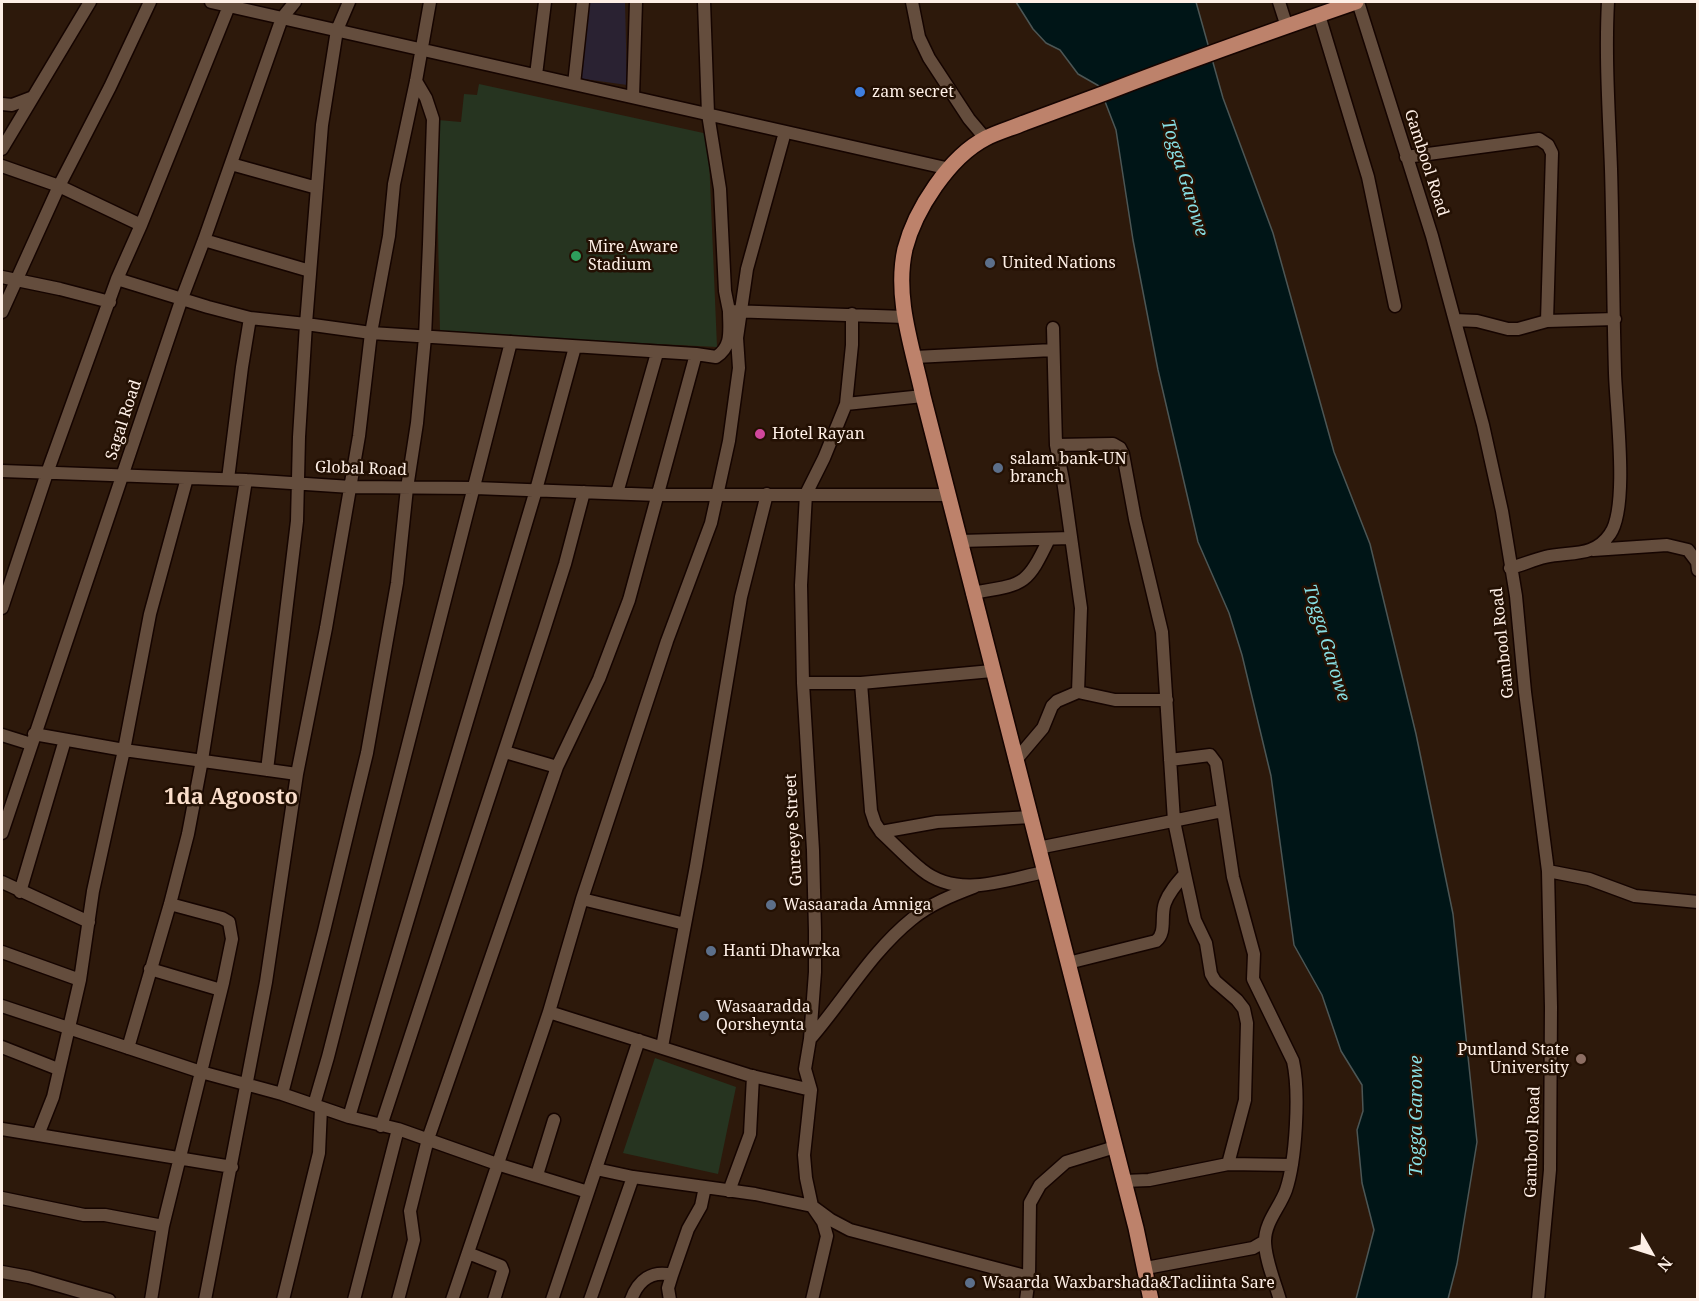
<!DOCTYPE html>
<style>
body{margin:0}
#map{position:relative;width:1699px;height:1301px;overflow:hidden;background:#2d190b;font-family:"Noto Serif",serif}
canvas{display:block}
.frame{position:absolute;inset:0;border:3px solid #feefe6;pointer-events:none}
.north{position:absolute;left:1621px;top:1223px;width:60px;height:60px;-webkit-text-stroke:4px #231003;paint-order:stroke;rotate:129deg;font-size:16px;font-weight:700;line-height:24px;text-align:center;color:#feefe6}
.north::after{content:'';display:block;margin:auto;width:21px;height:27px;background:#feefe6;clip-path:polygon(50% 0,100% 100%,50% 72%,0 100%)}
</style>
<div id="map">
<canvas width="1699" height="1301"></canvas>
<div class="frame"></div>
<div class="north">N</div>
</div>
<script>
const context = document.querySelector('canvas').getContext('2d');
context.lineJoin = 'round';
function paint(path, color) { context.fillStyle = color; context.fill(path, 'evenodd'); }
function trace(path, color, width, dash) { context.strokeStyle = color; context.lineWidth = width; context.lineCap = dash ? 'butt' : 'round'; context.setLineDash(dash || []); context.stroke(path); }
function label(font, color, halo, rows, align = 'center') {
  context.font = font + ' "Noto Serif",serif'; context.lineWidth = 5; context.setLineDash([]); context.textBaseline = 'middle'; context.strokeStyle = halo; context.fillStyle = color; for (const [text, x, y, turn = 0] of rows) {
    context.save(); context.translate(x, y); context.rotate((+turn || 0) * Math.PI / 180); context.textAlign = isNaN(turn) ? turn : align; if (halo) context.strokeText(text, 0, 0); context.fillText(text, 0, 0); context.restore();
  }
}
const commercial = new Path2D(`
 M 585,2 L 625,2 L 627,85 L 577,78 Z`);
const green = new Path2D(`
 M 479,84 L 708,134 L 717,347 L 440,333 L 437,182 L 438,120 L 461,122 L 464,94 L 477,95 Z
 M 655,1058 L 736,1087 L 718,1174 L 623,1153 Z`);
const water = new Path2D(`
 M 1016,2 L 1196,2 L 1223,98 L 1273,233 L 1334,452 L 1370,544 L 1416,734 L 1453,914 L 1477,1142 L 1457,1264 L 1448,1299 L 1356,1299 L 1374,1230 L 1362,1183 L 1357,1130 L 1363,1111 L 1362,1085 L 1341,1051 L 1322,995 L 1294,945 L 1271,776 L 1242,655 L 1229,613 L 1198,542 L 1158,370 L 1133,240 L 1116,130 L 1099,86 L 1078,74 L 1060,50 L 1046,43 L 1033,29 Z`);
const minor = new Path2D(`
 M 211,2 L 950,169
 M 704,2 L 708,114 L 720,189 L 725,291 L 729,311
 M 912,2 L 919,37 L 929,58 L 969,119 L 985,138
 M 1279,2 L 1287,27
 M 1358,2 L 1432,236 L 1483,425 L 1502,511 L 1516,596 L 1525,692 L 1548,871 L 1551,1007 L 1550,1170 L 1538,1300
 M 1319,15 L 1368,177 L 1395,306
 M 536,75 L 545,2
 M 574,84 L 583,2
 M 633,97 L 636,2
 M 2,104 L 12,105 L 33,97
 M 2,149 L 90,2
 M 1406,157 L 1539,139 L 1548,145 L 1552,153 L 1547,321
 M 231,164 L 317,188
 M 2,166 L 59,186 L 141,225
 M 204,240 L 310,271
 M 2,277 L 60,289 L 110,302
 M 117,279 L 208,307 L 250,318 L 306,324 L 371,333 L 696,354 L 716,357 C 733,346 729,330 729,311 L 905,317
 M 2,312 L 59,186 L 110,87 L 150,2
 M 1455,320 L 1477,321 L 1508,329 L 1518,329 L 1547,321 L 1615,319
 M 1053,328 L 1056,445 L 1063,480 L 1081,608 L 1078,692
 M 915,357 L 1053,350
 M 846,404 L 923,396
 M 1056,445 L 1113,444 L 1120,448 L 1123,454 L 1135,519 L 1162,632 L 1174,821 L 1185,874 L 1195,920 L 1206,943 L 1211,974 L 1215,981 L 1237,1000 L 1244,1009 L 1247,1023 L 1245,1100 L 1228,1164
 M 2,471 L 246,480 L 351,487 L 475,488 L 657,495 L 949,495
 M 228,479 L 242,367 L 250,318
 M 617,493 L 657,353
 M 960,541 L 1071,538
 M 1593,550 L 1667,545 L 1688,550 L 1697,562 L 1698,570
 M 1510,568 C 1522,565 1533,560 1545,557 C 1569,551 1594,558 1610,534 C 1629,507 1616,409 1615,373 C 1613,305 1613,237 1611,169 C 1609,113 1605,57 1608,2
 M 972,593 C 1024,584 1026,587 1049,539
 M 2,608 L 47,473 L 117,279 L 141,225 L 229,6
 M 803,683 L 861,683 L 992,671
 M 861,683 L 871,811 L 875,823 L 881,832 L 937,822 L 1032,817
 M 34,734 L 124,750 L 297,774
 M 2,735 L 31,744
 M 505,752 L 557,767
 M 1170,760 L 1210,755 L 1216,763 L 1233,877 L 1254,954 L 1253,979 L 1293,1061 C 1300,1092 1296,1160 1286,1190 C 1280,1207 1265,1222 1265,1241 C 1265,1260 1275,1282 1280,1300
 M 1015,761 L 1043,728 L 1052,706 L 1057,701 L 1078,692 L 1115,700 L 1167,700
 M 267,770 L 297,521 L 299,437 L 306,324 L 322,125 L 337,30 L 349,2
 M 881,832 C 895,845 908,859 922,870 C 958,899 1004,880 1044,872
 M 2,833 L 182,298 L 204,240 L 282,18 L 295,2
 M 1038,848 L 1222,811
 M 1548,871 L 1589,879 L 1635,896 L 1698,902
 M 2,882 L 89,922
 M 20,892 L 65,740
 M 582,899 L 685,924
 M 2,952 L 80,980
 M 1068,963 L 1156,941 C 1167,932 1160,916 1165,903 C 1169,892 1177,883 1185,874
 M 150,969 L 221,990
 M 2,1006 L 201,1072 L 282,1094 L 349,1117 L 398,1129 L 497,1164 L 588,1192
 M 549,1012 L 748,1075 L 811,1090
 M 810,1039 C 844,1000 871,952 912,919 C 930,904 953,895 974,887
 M 2,1047 L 58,1069
 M 662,1047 L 696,866 L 741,597 L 767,494
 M 128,1048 L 170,904 L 188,834 L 202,760 L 246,480
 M 282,1094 L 324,931 L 367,753 L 397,583 L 407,488 L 417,423 L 425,337 L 429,244 L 433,119 L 426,98 L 416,81
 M 314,1105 L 328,1057 L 511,342
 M 349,1117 L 536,490 L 575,347
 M 381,1126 L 544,630 L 565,564 L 584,492
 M 2,1129 L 232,1167
 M 38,1135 L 53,1097 L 80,980 L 93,891 L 124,750 L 150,614 L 187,478
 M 596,1169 L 633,1177 L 755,1194 L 812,1206 L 831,1220 L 850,1230 L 1029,1277
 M 537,1175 L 554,1120
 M 1124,1181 L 1149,1180 L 1228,1164 L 1292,1165
 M 729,1191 L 750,1134 L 753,1076
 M 2,1198 L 84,1215 L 105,1215 L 163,1226
 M 468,1253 L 501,1266 L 503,1271 L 494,1300
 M 1146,1268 L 1253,1248 L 1265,1241
 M 2,1272 L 29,1277 L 109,1300
 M 151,1300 L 163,1226 L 223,983 L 232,939 L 229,922 L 222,918 L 170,904
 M 205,1300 L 266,982 L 297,774 L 326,628 L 359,436 L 371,333 L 389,236 L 394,184 L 416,81 L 430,2
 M 283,1300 L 319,1153 L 321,1108
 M 354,1300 L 398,1129
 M 398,1300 L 414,1240 L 410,1211 L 428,1139 L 557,767 L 599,679 L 629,600 L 696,354
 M 452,1300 L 549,1012 L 582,899 L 667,641 L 711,523 L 729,441 L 739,368 L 737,338 L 747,269 L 785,132
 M 552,1300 L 639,1040
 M 590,1300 L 633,1177
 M 631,1300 C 638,1280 652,1270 672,1275
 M 670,1300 L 668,1288 L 672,1275 L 688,1229 L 701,1206 L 705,1187
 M 812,1300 L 827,1236 L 823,1222 L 812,1206 L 806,1178 L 804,1155 L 811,1090 L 805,1069 L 810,1039 L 815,972 L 815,931 L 813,850 L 803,683 L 801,585 L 806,494 L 824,458 L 846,404 L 852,345 L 852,314
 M 1026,1300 L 1029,1277 L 1030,1203 L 1040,1185 L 1066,1162 L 1115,1147`);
const major = new Path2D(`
 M 1151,1300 L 1136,1228 L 923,396 C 913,349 894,298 905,249 C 915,210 949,157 986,138 C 998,132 1012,128 1024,123 C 1051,113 1078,103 1105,93 C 1188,61 1272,31 1356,2`);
const markers = [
 [860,92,6,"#3f7fe0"],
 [576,256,6,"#2e9e5b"],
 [990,263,6,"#5c6f8a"],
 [760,434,6,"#d1479c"],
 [998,468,6,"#5c6f8a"],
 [771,905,6,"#5c6f8a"],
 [711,951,6,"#5c6f8a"],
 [704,1016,6,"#5c6f8a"],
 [1581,1059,6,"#8d6e63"],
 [970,1283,6,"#5c6f8a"]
];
const poiNames = [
 ["zam secret",872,92],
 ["Mire Aware",588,247],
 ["Stadium",588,265],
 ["United Nations",1002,263],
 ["Hotel Rayan",772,434],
 ["salam bank-UN",1010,459],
 ["branch",1010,477],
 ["Wasaarada Amniga",783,905],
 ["Hanti Dhawrka",723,951],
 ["Wasaaradda",716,1007],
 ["Qorsheynta",716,1025],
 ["Puntland State",1569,1050,"right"],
 ["University",1569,1068,"right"],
 ["Wsaarda Waxbarshada&Tacliinta Sare",982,1283]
];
const streetNames = [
 ["Gambool Road",1426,163,72],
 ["Sagal Road",124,420,-72],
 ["Global Road",361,469,2],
 ["Gambool Road",1503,643,-96],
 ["Gureeye Street",794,830,-93],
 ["Gambool Road",1533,1142,-88]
];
const waterNames = [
 ["Togga Garowe",1184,178,73],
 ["Togga Garowe",1326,643,73],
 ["Togga Garowe",1417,1116,-90]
];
const districtNames = [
 ["1da Agoosto",231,798]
];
paint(commercial, '#2a2232');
paint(green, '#263420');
paint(water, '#001517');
trace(water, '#4c5655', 1.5);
trace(minor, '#150400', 15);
trace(major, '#150400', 18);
trace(minor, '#644d3d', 12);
trace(major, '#bd826b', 15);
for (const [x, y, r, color] of markers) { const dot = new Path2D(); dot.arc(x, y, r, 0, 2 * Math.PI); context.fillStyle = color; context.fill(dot); trace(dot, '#231003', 2); }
label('16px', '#feefe6', '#231003', poiNames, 'left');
label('16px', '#feefe6', '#231003', streetNames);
label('italic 18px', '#88dfe4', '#231003', waterNames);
label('bold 22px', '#fadecb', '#231003', districtNames);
</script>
